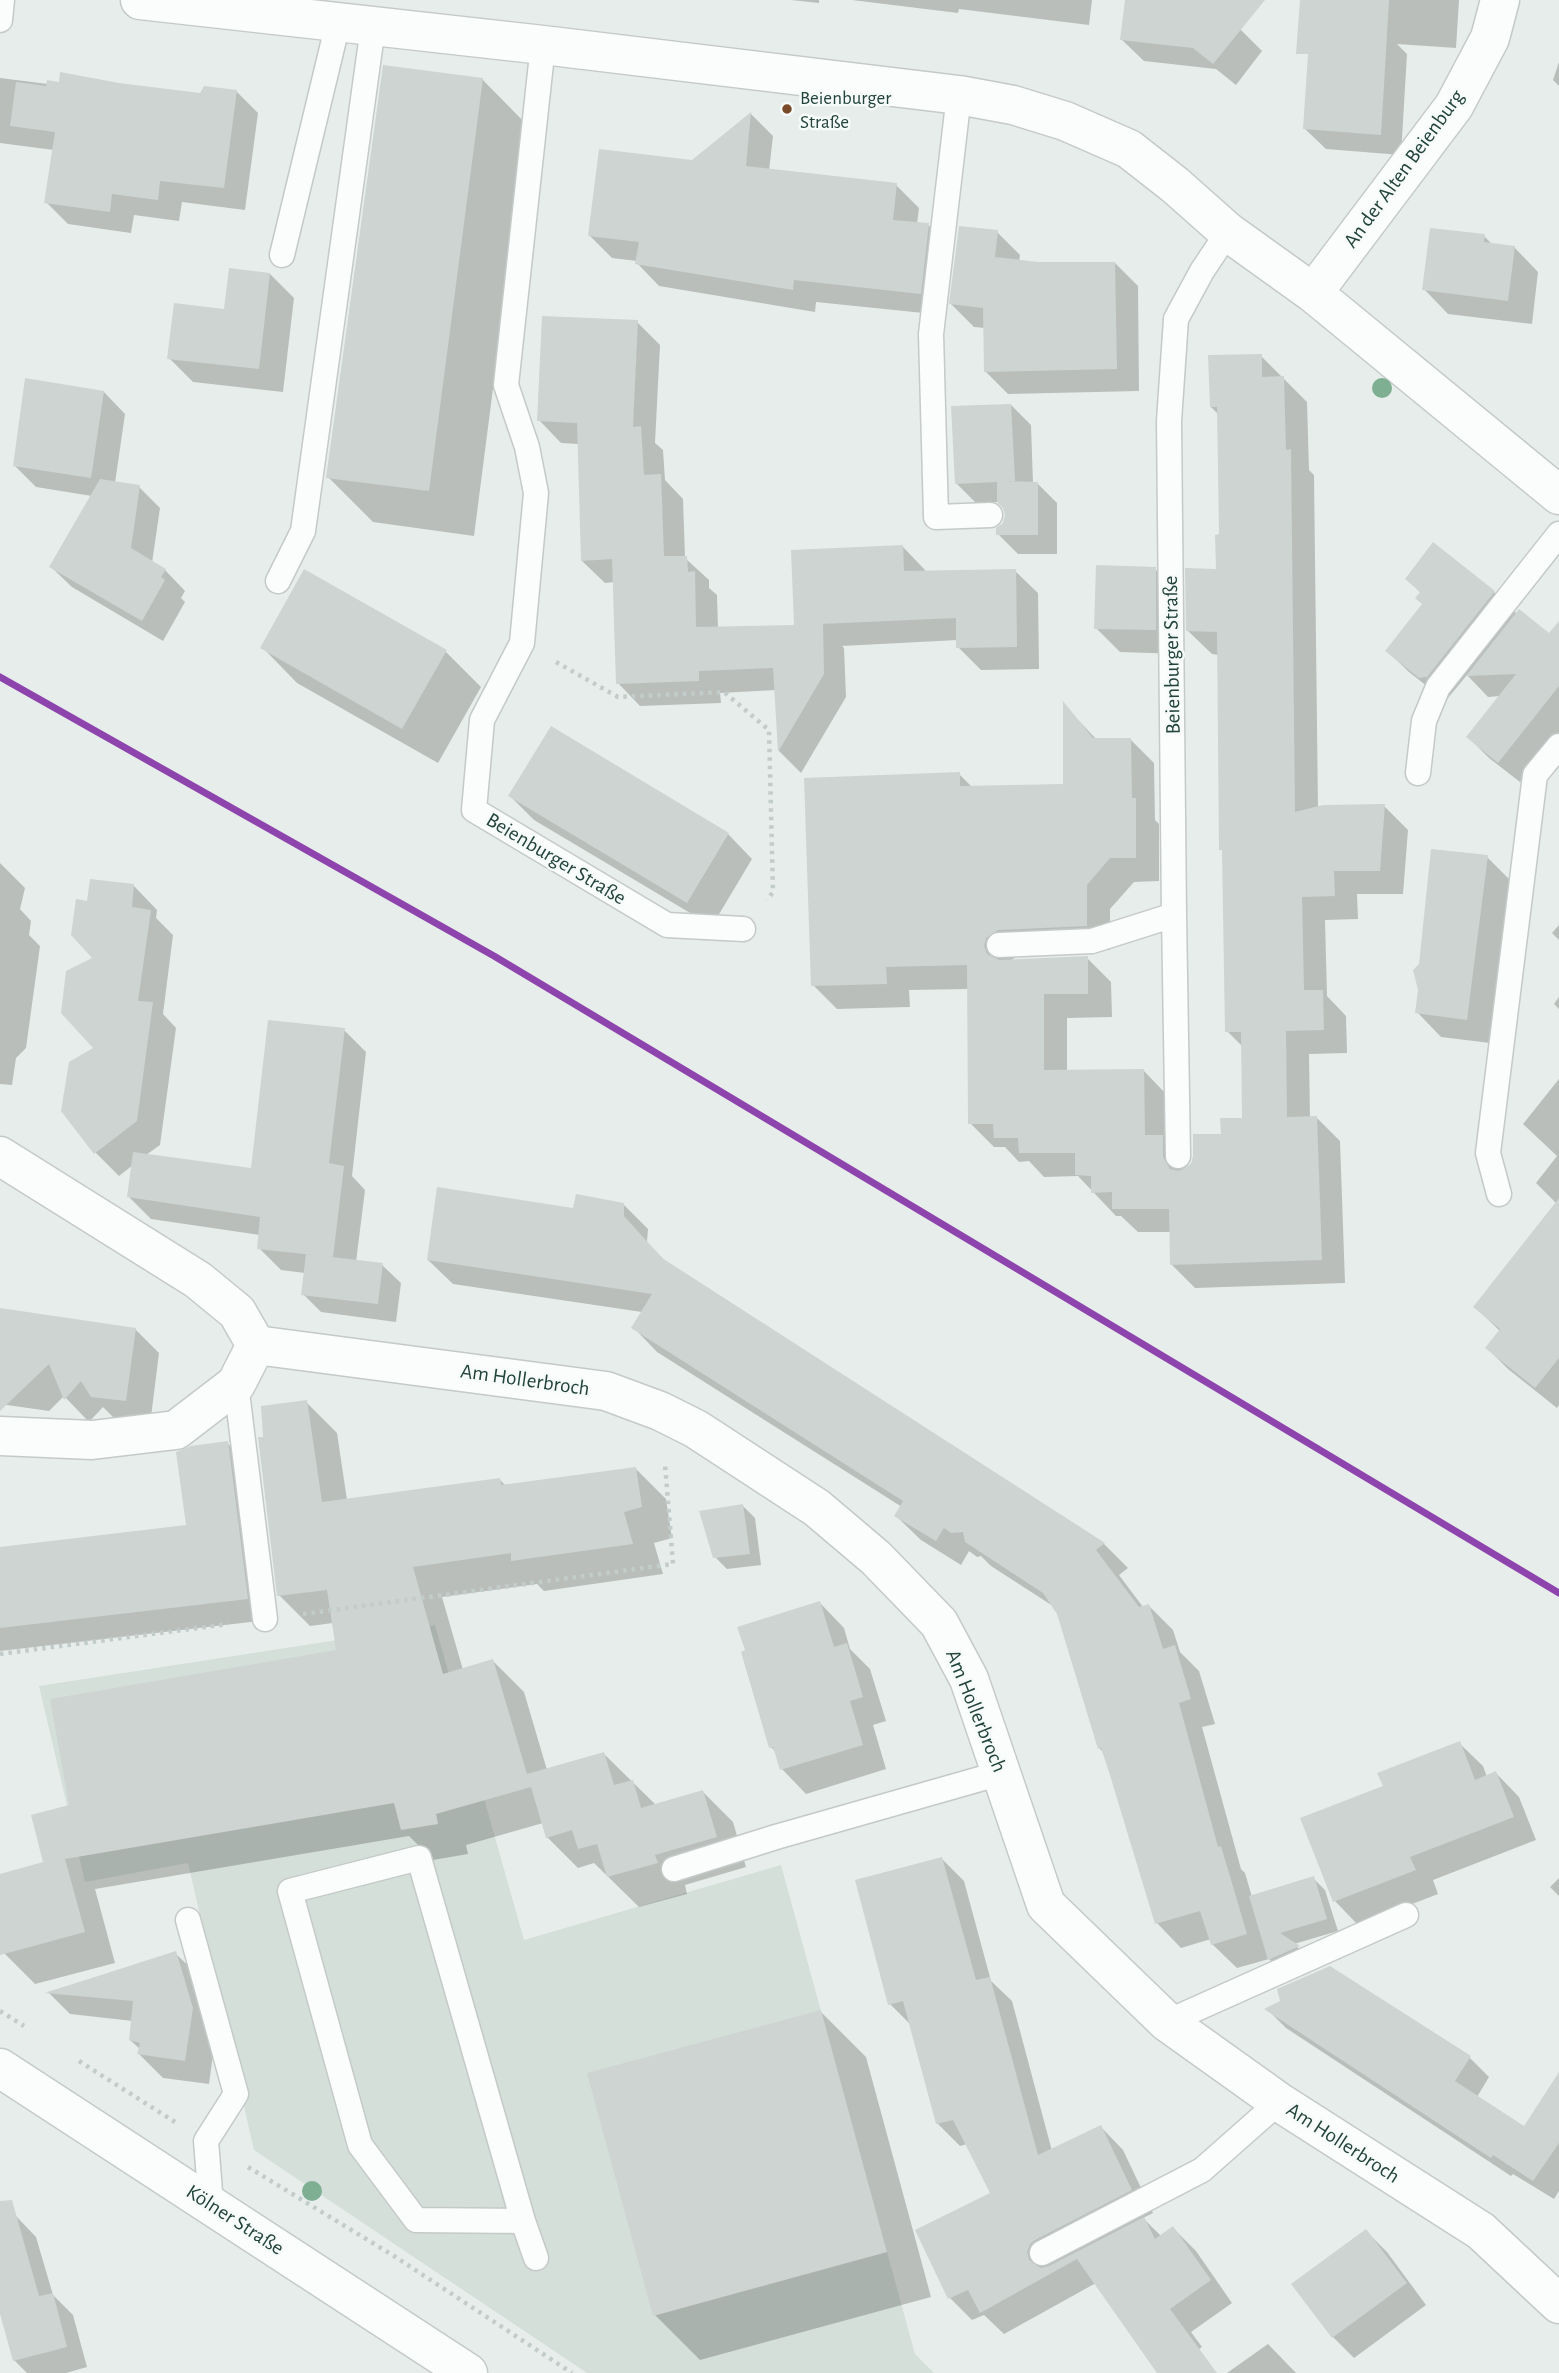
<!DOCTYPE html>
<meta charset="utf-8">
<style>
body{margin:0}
canvas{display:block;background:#e7edea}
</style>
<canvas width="1559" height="2373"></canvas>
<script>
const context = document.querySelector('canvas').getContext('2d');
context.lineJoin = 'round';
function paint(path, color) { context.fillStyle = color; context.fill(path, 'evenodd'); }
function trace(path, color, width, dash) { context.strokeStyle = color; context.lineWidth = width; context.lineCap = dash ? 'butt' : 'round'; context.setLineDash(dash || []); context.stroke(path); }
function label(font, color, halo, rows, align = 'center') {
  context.font = font + ' "Alegreya Sans",sans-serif'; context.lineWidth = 5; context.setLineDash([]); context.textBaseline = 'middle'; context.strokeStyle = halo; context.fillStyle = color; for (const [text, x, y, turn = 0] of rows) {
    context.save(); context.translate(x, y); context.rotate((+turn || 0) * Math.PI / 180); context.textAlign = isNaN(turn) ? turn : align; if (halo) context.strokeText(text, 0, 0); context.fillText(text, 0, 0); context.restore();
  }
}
const built = new Path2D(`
 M 435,1625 L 524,1940 L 781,1865 L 915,2354 L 934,2373 L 587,2373 L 254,2150 L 188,1863 L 85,1882 L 39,1686 Z`);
const shadow = new Path2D(`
 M 791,0 L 819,0 L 819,3 Z
 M 852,0 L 1092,0 L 1089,25 L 959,9 L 958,13 Z
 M 1126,0 L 1204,0 L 1241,30 L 1262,51 L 1236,85 L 1216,69 L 1144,61 L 1122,40 Z
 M 1366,0 L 1459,0 L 1456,48 L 1397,44 L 1407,54 L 1401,155 L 1326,149 L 1305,129 Z
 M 1559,62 L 1559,86 L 1553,80 Z
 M 0,78 L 48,84 L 118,84 L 201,95 L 236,91 L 258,113 L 245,210 L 182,202 L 179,221 L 134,215 L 131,233 L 68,224 L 46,202 L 54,150 L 0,143 Z
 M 482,79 L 527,125 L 474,536 L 373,522 L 328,477 Z
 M 751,114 L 773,136 L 769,171 L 896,185 L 919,208 L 917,224 L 928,225 L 951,247 L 943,315 L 816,302 L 815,312 L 659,286 L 637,263 L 637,261 L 612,258 L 589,235 L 693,162 Z
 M 997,232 L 1020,255 L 1019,262 L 1115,263 L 1138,286 L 1139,391 L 1008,394 L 985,371 L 985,328 L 974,327 L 951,304 Z
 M 1484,236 L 1493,245 L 1514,247 L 1538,272 L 1532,324 L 1448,314 L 1424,289 Z
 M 270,274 L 294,298 L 283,392 L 193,382 L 169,358 Z
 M 637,322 L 660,345 L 655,443 L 663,450 L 665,480 L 683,499 L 685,558 L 709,580 L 709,588 L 717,595 L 718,629 L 796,626 L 903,547 L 925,570 L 925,572 L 1015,571 L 1038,593 L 1039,669 L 981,670 L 958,647 L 958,640 L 842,646 L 844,648 L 846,697 L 801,773 L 779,751 L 776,690 L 720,693 L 721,703 L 640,706 L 618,683 L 614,582 L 605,583 L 582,561 L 579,444 L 561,443 L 539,420 Z
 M 1261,356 L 1307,402 L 1309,470 L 1314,475 L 1318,808 L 1384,806 L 1408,830 L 1403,894 L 1357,894 L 1358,919 L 1325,920 L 1327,996 L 1346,1016 L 1347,1053 L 1309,1054 L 1310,1118 L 1317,1118 L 1340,1141 L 1345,1283 L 1195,1288 L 1171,1264 L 1171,1232 L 1138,1232 L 1121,1216 L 1116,1216 L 1078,1176 L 1044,1177 L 1029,1161 L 1019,1162 L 1005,1147 L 994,1147 L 970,1123 L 969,989 L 909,990 L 910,1007 L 837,1009 L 813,985 L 959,774 L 972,787 L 1065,785 L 1065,706 L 1097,740 L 1130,739 L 1154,763 L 1155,820 L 1159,824 L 1159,881 L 1134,882 L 1110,909 L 1110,950 L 1022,953 L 1010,961 L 1087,958 L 1111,982 L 1112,1017 L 1067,1018 L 1067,1072 L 1144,1071 L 1167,1095 L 1186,1160 L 1186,1168 L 1244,1119 L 1243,1047 L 1227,1031 L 1223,852 L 1221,849 L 1219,655 L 1212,654 L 1188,631 L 1217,571 L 1221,536 L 1218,414 L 1211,407 Z
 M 104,392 L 125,414 L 115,483 L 139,487 L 160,508 L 152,563 L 165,570 L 185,591 L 181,598 L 185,602 L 163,641 L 72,587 L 51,567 L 92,496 L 36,487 L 15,466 Z
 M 1011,405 L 1031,425 L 1033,483 L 1037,483 L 1057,503 L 1057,554 L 1018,554 L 998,534 L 1007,515 L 1005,507 L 999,502 L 976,503 L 956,483 Z
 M 1155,569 L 1179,593 L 1180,654 L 1120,652 L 1096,628 Z
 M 305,571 L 446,652 L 481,687 L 438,763 L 297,683 L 262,647 Z
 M 1407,579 L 1494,592 L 1517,614 L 1559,643 L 1559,734 L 1520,782 L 1489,758 L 1468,737 L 1501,696 L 1488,697 L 1467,675 L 1448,698 L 1442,698 L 1409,672 L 1387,651 L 1424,604 L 1421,593 Z
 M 510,796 L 728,834 L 752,859 L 712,926 L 534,820 Z
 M 1487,857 L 1511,881 L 1490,1043 L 1441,1037 L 1417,1012 Z
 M 0,863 L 25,888 L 20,909 L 31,921 L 29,935 L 40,946 L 26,1048 L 16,1058 L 12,1085 L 0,1084 Z
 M 134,886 L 157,910 L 156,918 L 173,935 L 163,1014 L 176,1028 L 160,1145 L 146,1155 L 253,1170 L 344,1030 L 366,1052 L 352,1176 L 365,1190 L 356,1262 L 382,1265 L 401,1283 L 396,1322 L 321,1312 L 303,1294 L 305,1273 L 281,1270 L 259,1248 L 260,1235 L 151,1219 L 129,1197 L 133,1165 L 119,1176 L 96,1153 L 95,958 L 88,904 Z
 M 1559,925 L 1559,940 L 1552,933 Z
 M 1559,997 L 1559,1009 L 1554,1004 Z
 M 1559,1079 L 1559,1206 L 1536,1183 L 1557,1156 L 1523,1124 Z
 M 623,1204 L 648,1229 L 647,1242 L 666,1262 L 1104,1544 L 1128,1568 L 1119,1575 L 1143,1607 L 1149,1606 L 1173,1630 L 1180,1652 L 1199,1671 L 1215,1724 L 1202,1727 L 1241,1869 L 1245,1873 L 1252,1897 L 1313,1878 L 1325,1890 L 1338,1931 L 1294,1944 L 1310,1959 L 1281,1971 L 1269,1959 L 1237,1968 L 1212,1944 L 1211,1939 L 1181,1948 L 1157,1923 L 1105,1754 L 1100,1749 L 1059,1613 L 1056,1608 L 991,1566 L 981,1556 L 977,1557 L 969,1551 L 961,1565 L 921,1540 L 896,1516 L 902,1507 L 657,1352 L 633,1327 L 642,1312 L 453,1284 L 428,1260 L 575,1210 Z
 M 1559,1221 L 1559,1405 L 1557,1408 L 1508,1369 L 1487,1348 L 1501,1332 L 1475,1307 Z
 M 0,1310 L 135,1329 L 159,1353 L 150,1425 L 117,1421 L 103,1407 L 89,1422 L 64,1396 L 49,1411 L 0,1404 Z
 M 306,1402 L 337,1433 L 347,1500 L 500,1480 L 506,1486 L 635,1468 L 666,1499 L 672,1538 L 654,1543 L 663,1574 L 544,1591 L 537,1584 L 442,1597 L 463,1670 L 493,1661 L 524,1692 L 547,1770 L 604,1754 L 656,1805 L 703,1792 L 733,1822 L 746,1867 L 685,1885 L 687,1894 L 639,1907 L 594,1863 L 578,1868 L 547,1837 L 543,1823 L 466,1845 L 468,1854 L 433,1860 L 409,1836 L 95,1889 L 115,1963 L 35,1984 L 4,1953 L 0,1937 L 0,1875 L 45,1863 L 71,1806 L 338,1651 L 333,1623 L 310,1626 L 279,1595 L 265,1438 Z
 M 227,1443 L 249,1464 L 268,1620 L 0,1651 L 0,1549 L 188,1527 Z
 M 743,1506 L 755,1518 L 761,1565 L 727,1569 L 715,1557 Z
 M 820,1603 L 844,1628 L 850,1649 L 870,1669 L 886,1721 L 873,1725 L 886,1769 L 806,1794 L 782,1769 L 777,1753 L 771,1747 Z
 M 1459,1743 L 1483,1766 L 1487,1777 L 1496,1773 L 1519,1797 L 1536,1840 L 1433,1880 L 1438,1894 L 1358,1925 L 1335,1901 L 1303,1819 L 1385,1787 Z
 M 942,1859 L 964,1881 L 991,1981 L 1012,2001 L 1052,2151 L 1101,2127 L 1123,2150 L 1153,2213 L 1143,2218 L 1162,2237 L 1173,2228 L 1196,2251 L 1232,2303 L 1191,2332 L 1202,2347 L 1165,2373 L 1096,2283 L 1004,2334 L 984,2315 L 972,2320 L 950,2298 L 992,2194 L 967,2144 L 960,2146 L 937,2123 L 911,2025 L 890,2004 Z
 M 1559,1878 L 1559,1896 L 1550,1887 Z
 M 175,1953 L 200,1977 L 216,2033 L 209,2084 L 163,2078 L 139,2054 L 140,2049 L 130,2040 L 133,2021 L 70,2014 L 48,1992 Z
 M 1267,2009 L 1470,2058 L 1489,2077 L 1477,2097 L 1525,2128 L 1559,2075 L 1559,2191 L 1554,2199 L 1513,2174 L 1511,2176 L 1286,2028 Z
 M 821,2012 L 866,2057 L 931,2297 L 700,2360 L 655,2315 Z
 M 16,2216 L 36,2237 L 53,2295 L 73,2315 L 87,2367 L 66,2373 L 27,2373 L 14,2360 L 0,2307 L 0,2220 Z
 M 1366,2231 L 1387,2252 L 1426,2305 L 1354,2358 L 1333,2337 Z
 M 1268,2344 L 1296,2373 L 1227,2373 Z`);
const building = new Path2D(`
 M 1125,0 L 1265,0 L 1213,64 L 1193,48 L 1120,40 Z
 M 1300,0 L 1389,0 L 1381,135 L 1303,129 L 1308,54 L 1296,54 Z
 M 383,65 L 483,78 L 429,491 L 326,478 Z
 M 60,72 L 119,83 L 200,93 L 204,86 L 237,90 L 224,188 L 160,181 L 158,200 L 112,194 L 110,212 L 44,203 L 55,132 L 10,126 L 16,82 L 46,86 L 47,80 L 59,82 Z
 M 751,112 L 746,166 L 897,183 L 893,220 L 929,223 L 921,294 L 794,280 L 793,290 L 635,264 L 639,242 L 588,236 L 599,149 L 692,160 Z
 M 959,226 L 998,230 L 995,257 L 1038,262 L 1115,262 L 1117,369 L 984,372 L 983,308 L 949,304 Z
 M 1430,228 L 1485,234 L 1484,242 L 1515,246 L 1508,301 L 1422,290 Z
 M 229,268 L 270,273 L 259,369 L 167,359 L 174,303 L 224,309 Z
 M 542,316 L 638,320 L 633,427 L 641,426 L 644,475 L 661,474 L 664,556 L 687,556 L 688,572 L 695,571 L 696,627 L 794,625 L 791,550 L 903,545 L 904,571 L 1016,569 L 1017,647 L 956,648 L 956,618 L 820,624 L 823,624 L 824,674 L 778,752 L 773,668 L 699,671 L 699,681 L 616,684 L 612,559 L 581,561 L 577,423 L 537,421 Z
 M 1262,354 L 1262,377 L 1284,376 L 1286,450 L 1291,449 L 1295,812 L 1323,805 L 1385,804 L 1380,871 L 1334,871 L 1335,896 L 1302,897 L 1304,990 L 1323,990 L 1324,1030 L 1286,1031 L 1287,1117 L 1317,1116 L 1322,1260 L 1170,1265 L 1169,1209 L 1112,1209 L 1112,1192 L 1091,1193 L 1091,1176 L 1075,1175 L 1075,1153 L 1019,1153 L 1018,1138 L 994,1138 L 993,1124 L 968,1124 L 967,965 L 886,967 L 887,984 L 811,986 L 804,778 L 960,772 L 960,786 L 1063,784 L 1063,701 L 1093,738 L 1131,738 L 1132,798 L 1136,798 L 1136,858 L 1110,858 L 1087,885 L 1087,926 L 998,930 L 986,938 L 984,946 L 987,954 L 999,960 L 1088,956 L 1088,994 L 1044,994 L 1044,1070 L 1144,1069 L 1145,1135 L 1163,1135 L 1163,1157 L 1170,1169 L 1179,1171 L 1191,1164 L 1193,1156 L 1193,1134 L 1221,1134 L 1220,1118 L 1242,1118 L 1241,1032 L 1225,1032 L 1222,850 L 1219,850 L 1217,632 L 1186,631 L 1185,568 L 1216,569 L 1215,535 L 1219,534 L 1217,407 L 1210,407 L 1208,355 Z
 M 25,378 L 104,391 L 91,478 L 13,466 Z
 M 1011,404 L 1015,481 L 1004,481 L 1038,482 L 1038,535 L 996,535 L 996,528 L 1003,523 L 1005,515 L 1003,508 L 997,502 L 997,482 L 955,484 L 951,406 Z
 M 100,479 L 140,485 L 131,548 L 166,569 L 161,577 L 165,580 L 142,621 L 49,567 Z
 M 1433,542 L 1495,591 L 1427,677 L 1419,678 L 1385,651 L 1422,604 L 1415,598 L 1420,592 L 1405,579 Z
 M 1096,565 L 1156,567 L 1156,630 L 1094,629 Z
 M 304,569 L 447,650 L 402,729 L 260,648 Z
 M 1519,609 L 1549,633 L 1559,621 L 1559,686 L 1498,763 L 1466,737 L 1516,674 L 1466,676 Z
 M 551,726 L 729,833 L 687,903 L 508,796 Z
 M 1431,849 L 1488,855 L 1467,1020 L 1415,1013 L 1418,990 L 1413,970 L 1419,964 Z
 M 90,879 L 134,884 L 132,907 L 151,910 L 138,1001 L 153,1002 L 137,1121 L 94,1154 L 61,1111 L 69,1062 L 93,1048 L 61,1013 L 66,971 L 92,958 L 71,935 L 76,899 L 87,901 Z
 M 268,1020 L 345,1028 L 329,1163 L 344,1166 L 333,1257 L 257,1249 L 260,1217 L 127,1197 L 133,1152 L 251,1168 Z
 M 437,1187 L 573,1208 L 576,1194 L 624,1203 L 624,1216 L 662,1258 L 1105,1543 L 1096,1550 L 1139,1607 L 1149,1604 L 1163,1649 L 1175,1645 L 1191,1699 L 1179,1703 L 1218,1847 L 1221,1846 L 1247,1934 L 1211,1945 L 1200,1911 L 1155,1924 L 1109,1772 L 1101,1748 L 1098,1749 L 1057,1614 L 1043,1593 L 965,1542 L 963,1532 L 951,1533 L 944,1528 L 936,1541 L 894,1516 L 903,1501 L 631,1328 L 652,1294 L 427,1260 Z
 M 1559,1198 L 1559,1358 L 1535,1388 L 1485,1348 L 1500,1329 L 1473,1307 Z
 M 306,1254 L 383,1263 L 378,1304 L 301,1295 Z
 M 0,1308 L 136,1328 L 126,1401 L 91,1397 L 81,1381 L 64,1400 L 49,1364 L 0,1411 Z
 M 307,1400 L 322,1502 L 500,1478 L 501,1485 L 636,1467 L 642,1507 L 624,1512 L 633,1544 L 511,1561 L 511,1553 L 413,1567 L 443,1674 L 493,1659 L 527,1774 L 604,1752 L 614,1785 L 633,1780 L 641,1808 L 703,1790 L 717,1837 L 655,1855 L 658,1863 L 607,1877 L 597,1844 L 578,1849 L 572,1830 L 546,1838 L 531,1787 L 436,1814 L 438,1824 L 401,1830 L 394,1803 L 65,1859 L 85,1932 L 0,1955 L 0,1874 L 43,1862 L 31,1815 L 69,1805 L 50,1699 L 336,1650 L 327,1590 L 277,1596 L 258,1437 L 263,1437 L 261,1406 Z
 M 228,1441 L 248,1599 L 0,1628 L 0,1547 L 186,1525 L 176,1452 L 191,1446 Z
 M 743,1504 L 750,1554 L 713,1558 L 699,1511 Z
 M 820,1601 L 834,1647 L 847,1643 L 863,1697 L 850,1701 L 863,1745 L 780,1770 L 773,1747 L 769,1748 L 741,1652 L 745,1650 L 737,1627 Z
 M 1460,1741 L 1475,1780 L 1496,1771 L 1514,1817 L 1410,1857 L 1416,1870 L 1333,1902 L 1300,1818 L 1383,1786 L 1377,1773 Z
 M 942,1857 L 976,1980 L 990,1977 L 1038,2155 L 1101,2125 L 1132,2190 L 1035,2240 L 1030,2244 L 1027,2252 L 1029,2260 L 1041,2268 L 1049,2266 L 1144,2217 L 1155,2239 L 1173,2226 L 1211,2280 L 1170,2309 L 1217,2373 L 1157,2373 L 1077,2259 L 980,2313 L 968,2290 L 948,2299 L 915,2230 L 990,2193 L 953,2120 L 936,2124 L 903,2001 L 888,2005 L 855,1880 Z
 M 1314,1876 L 1327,1919 L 1280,1933 L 1300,1946 L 1268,1960 L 1249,1896 Z
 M 176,1951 L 193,2008 L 185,2061 L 137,2054 L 140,2043 L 129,2040 L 133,2001 L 45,1993 Z
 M 1330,1966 L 1471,2056 L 1455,2081 L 1524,2126 L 1559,2072 L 1559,2143 L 1533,2181 L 1493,2155 L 1491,2158 L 1264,2009 L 1280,2001 L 1277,1989 Z
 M 821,2010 L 887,2252 L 653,2316 L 587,2073 Z
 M 12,2200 L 39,2296 L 53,2293 L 67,2347 L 13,2361 L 0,2314 L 0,2201 Z
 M 1366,2229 L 1407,2283 L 1332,2338 L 1291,2284 Z`);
const path = new Path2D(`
 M 556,662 L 618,697 L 724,692 L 769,730 L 773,892 L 767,900
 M 303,1614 L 673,1564 L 665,1464
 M 0,1654 L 228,1624
 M 0,2011 L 24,2026
 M 79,2061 L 175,2122
 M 248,2167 L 394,2256 L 572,2373`);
const service = new Path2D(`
 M 0,20 L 2,0
 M 543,45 L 506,385 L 527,447 L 536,493 L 522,643 L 482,720 L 474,810 L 667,925 L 743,929
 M 959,95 L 931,334 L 936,517 L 990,515
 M 282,255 L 338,23
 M 278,581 L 303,531 L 373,27
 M 1418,773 L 1424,721 L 1438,687 L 1559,534
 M 1174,915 L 1178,1156
 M 999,945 L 1092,941 L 1174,915 L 1169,421 L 1176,319 L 1202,271 L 1228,232
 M 1499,1194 L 1488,1153 L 1535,775 L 1559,746
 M 236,1384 L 265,1619
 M 674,1869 L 776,1837 L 1001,1773
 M 188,1920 L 236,2094 L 206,2141 L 211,2204
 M 1167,2022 L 1406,1915
 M 523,2221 L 416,2220 L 360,2145 L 290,1891 L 419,1858 L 523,2221 L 536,2258
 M 1042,2253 L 1202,2170 L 1279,2102`);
const minor = new Path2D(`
 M 140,0 L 543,45 L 959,95 L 1013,105 L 1065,121 L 1129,149 L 1175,185 L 1228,232 L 1313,293 L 1559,495
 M 1313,293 L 1454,106 L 1490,38 L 1500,0
 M 0,1156 L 198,1280 L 237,1312 L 256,1345 L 606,1391 L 660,1411 L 696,1429 L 817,1508 L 876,1558 L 939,1623 L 969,1679 L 1046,1905 L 1167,2022 L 1279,2102 L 1481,2231 L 1559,2304
 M 0,1436 L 92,1440 L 176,1430 L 236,1384 L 256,1345`);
const secondary = new Path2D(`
 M 0,2068 L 468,2373`);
const rail1 = new Path2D(`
 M 0,677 L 494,956 L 1559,1593`);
const trees = [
 [1382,388],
 [312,2191]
];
const markers = [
 [787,109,6,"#7a4b2a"]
];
const busNames = [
 ["Beienburger",800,98],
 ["Straße",800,122]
];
const streetNames = [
 ["An der Alten Beienburg",1404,169,-54],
 ["Beienburger Straße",1172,655,-91],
 ["Beienburger Straße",556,859,31],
 ["Am Hollerbroch",525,1380,8],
 ["Am Hollerbroch",976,1711,68],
 ["Am Hollerbroch",1343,2143,33],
 ["Kölner Straße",235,2220,33]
];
paint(built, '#d5dfda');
paint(shadow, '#0003');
paint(building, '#ced4d2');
trace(service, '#c4cac8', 27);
trace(minor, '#c4cac8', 41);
trace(secondary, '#c3cbc8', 41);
trace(path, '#c2ccca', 4.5, [3.5, 5]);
trace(service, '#fbfcfc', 24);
trace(minor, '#fbfcfc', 38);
trace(secondary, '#fbfcfc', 38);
trace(rail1, '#8e44ad', 7);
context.fillStyle = '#7eaf93';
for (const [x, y] of trees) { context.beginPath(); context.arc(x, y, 10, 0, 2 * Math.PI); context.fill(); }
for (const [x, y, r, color] of markers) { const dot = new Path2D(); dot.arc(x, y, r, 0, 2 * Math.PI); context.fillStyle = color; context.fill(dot); trace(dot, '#f6fbf9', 2.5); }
label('19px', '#22433b', '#f6fbf9', busNames, 'left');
label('21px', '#22433b', '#f6fbf9', streetNames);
</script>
